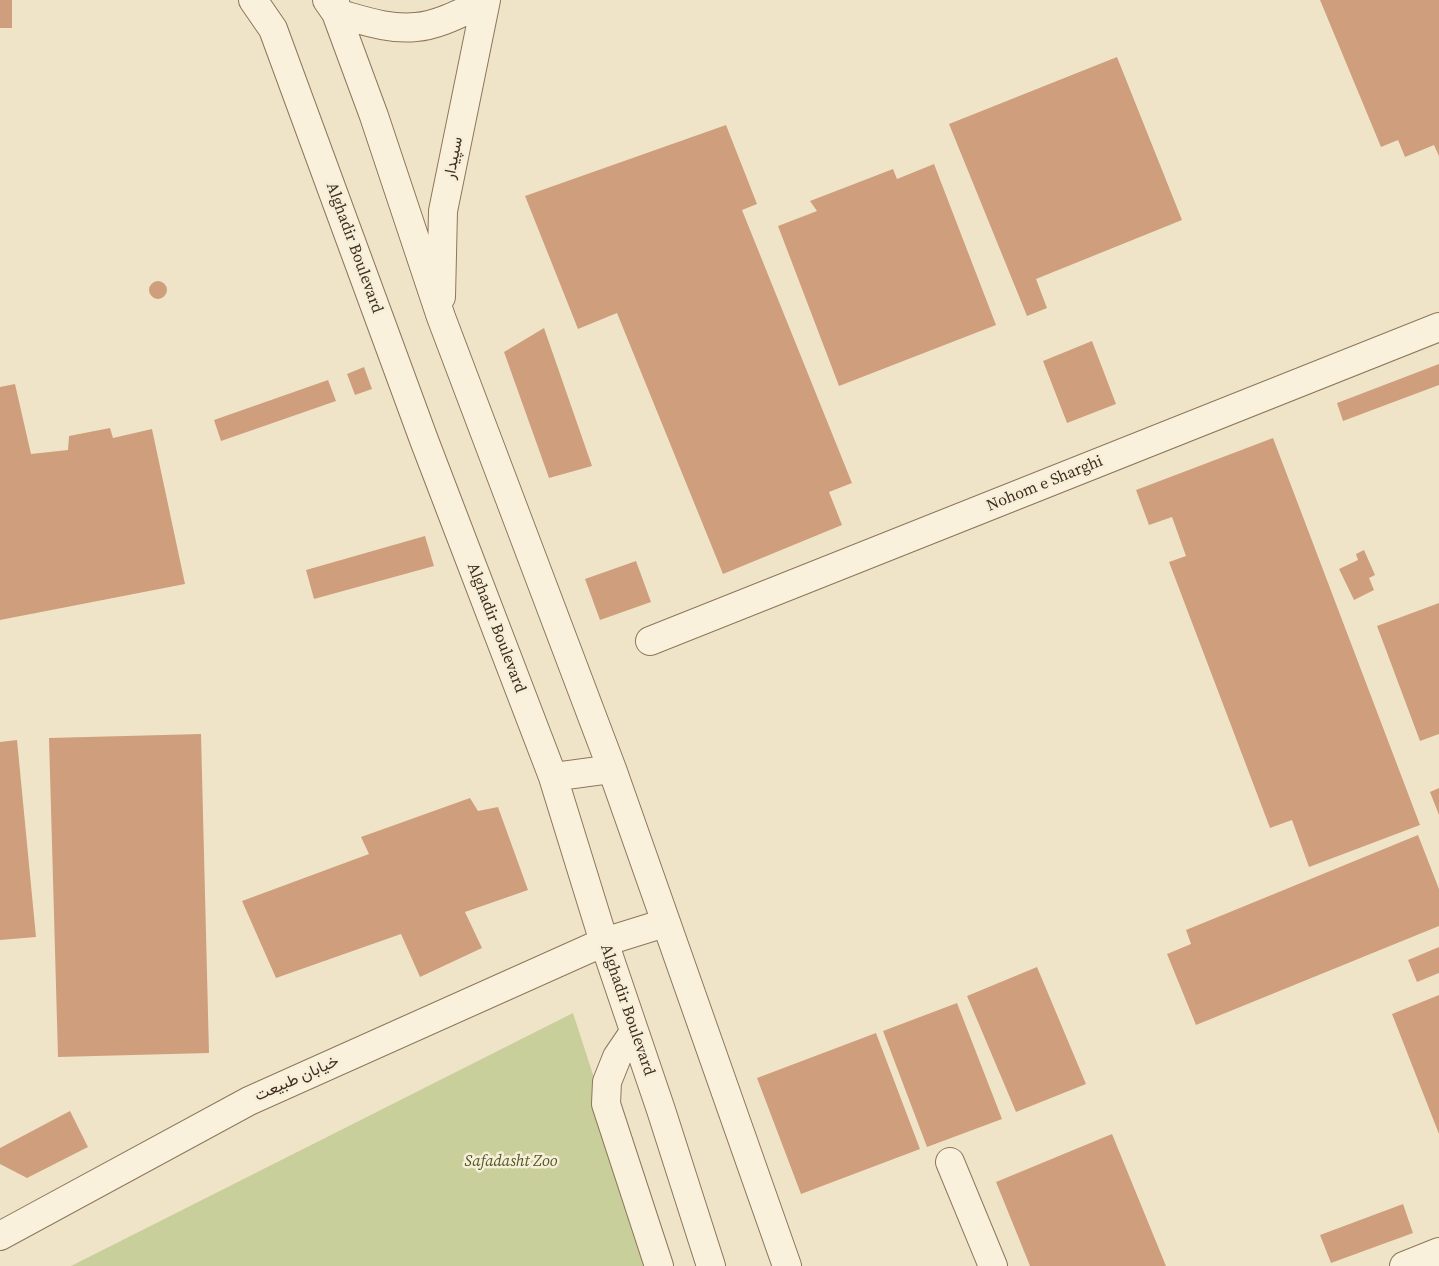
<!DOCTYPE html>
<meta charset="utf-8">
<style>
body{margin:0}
canvas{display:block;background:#f0e4c8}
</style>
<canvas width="1439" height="1266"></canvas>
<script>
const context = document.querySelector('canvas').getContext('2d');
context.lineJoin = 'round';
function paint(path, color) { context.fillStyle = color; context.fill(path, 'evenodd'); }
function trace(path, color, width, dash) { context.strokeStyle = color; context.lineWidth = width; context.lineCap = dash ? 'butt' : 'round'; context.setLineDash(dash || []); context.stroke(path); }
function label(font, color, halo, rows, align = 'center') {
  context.font = font + ' "Source Serif 4",Vazirmatn,serif'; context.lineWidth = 5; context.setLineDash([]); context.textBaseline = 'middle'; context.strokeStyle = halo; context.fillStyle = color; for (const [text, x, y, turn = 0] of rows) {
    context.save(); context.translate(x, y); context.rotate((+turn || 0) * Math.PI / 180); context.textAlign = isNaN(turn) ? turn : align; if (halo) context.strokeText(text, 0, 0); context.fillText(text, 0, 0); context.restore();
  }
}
const green = new Path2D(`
 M 573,1013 L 655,1266 L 71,1266 Z`);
const building = new Path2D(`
 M 0,0 L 12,0 L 12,28 L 0,28 Z
 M 1320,0 L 1439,0 L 1439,156 L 1434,145 L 1405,157 L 1398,140 L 1381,147 Z
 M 1117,57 L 1182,220 L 1036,279 L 1047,308 L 1027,316 L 949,124 Z
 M 726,125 L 757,204 L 742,210 L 852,483 L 829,492 L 842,525 L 723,574 L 617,313 L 578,329 L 525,196 Z
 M 934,164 L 996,325 L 839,386 L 778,226 L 817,211 L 810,201 L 893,169 L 897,179 Z
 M149 290a9 9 0 1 1 18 0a9 9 0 1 1-18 0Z
 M 544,328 L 592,466 L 549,478 L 504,352 Z
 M 1092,341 L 1116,404 L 1067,423 L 1043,361 Z
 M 1439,364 L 1439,385 L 1343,421 L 1337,403 Z
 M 364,367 L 372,389 L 355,395 L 347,374 Z
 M 328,380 L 336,401 L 221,441 L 214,420 Z
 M 15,384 L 31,454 L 68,450 L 69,436 L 110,428 L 113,438 L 152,429 L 185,584 L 0,620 L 0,387 Z
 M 1273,438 L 1420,825 L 1309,867 L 1292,820 L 1270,828 L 1169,562 L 1186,556 L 1172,517 L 1149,525 L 1136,490 Z
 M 425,536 L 434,566 L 314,599 L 306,570 Z
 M 1364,550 L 1375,575 L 1369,578 L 1374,590 L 1354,600 L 1339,569 L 1358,560 L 1356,554 Z
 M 636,561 L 651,602 L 600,620 L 585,579 Z
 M 1439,603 L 1439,734 L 1420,741 L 1377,626 Z
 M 201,734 L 209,1053 L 58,1057 L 49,738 Z
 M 17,740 L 36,937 L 0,940 L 0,742 Z
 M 1439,788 L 1439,815 L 1430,792 Z
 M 470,798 L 478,811 L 498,807 L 528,890 L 465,912 L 482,948 L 420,977 L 401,934 L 276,978 L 242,901 L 369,854 L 361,837 Z
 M 1418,835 L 1439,889 L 1439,926 L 1196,1025 L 1167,954 L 1191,944 L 1186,930 Z
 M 1439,947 L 1439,973 L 1417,982 L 1408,960 Z
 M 1037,967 L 1086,1084 L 1016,1112 L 967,996 Z
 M 1439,995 L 1439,1134 L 1392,1014 Z
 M 957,1003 L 1002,1119 L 927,1147 L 883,1031 Z
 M 876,1033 L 920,1149 L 801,1194 L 757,1078 Z
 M 70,1111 L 88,1147 L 27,1178 L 0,1164 L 0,1148 Z
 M 1112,1134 L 1166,1266 L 1030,1266 L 996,1182 Z
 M 1403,1204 L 1413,1233 L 1331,1263 L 1320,1235 Z`);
const minor = new Path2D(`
 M 253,0 L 273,29 L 424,440 L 553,777 L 604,942 L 661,1110 L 711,1266
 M 327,0 L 336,13 L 374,116 L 441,317 L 612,769 L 787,1266
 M 335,0 L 336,13 C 362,20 389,30 416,27 C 440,25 464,11 485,2
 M 441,297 L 443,211 L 486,0
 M 650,641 L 1439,327
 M 553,777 L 612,769
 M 634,1032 L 617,1057 L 607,1082 L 606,1104 L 659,1266
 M 950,1162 L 993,1266
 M 0,1236 L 249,1101 L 604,942 L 665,923
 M 1404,1266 L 1439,1252`);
const streetNames = [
 ["سپیدار",454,158,-79],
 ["Alghadir Boulevard",354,248,70],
 ["Nohom e Sharghi",1045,484,-22],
 ["Alghadir Boulevard",496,628,69],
 ["Alghadir Boulevard",627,1010,71],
 ["خیابان طبیعت",297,1079,-24]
];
const parkNames = [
 ["Safadasht Zoo",511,1162]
];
paint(green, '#c9cf9b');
paint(building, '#cf9f7d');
trace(minor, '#8d765c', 30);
trace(minor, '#faf1dc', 28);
label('16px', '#3d2e20', '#f7eed8', streetNames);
label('italic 16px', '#4d5a26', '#f7eed8', parkNames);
</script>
